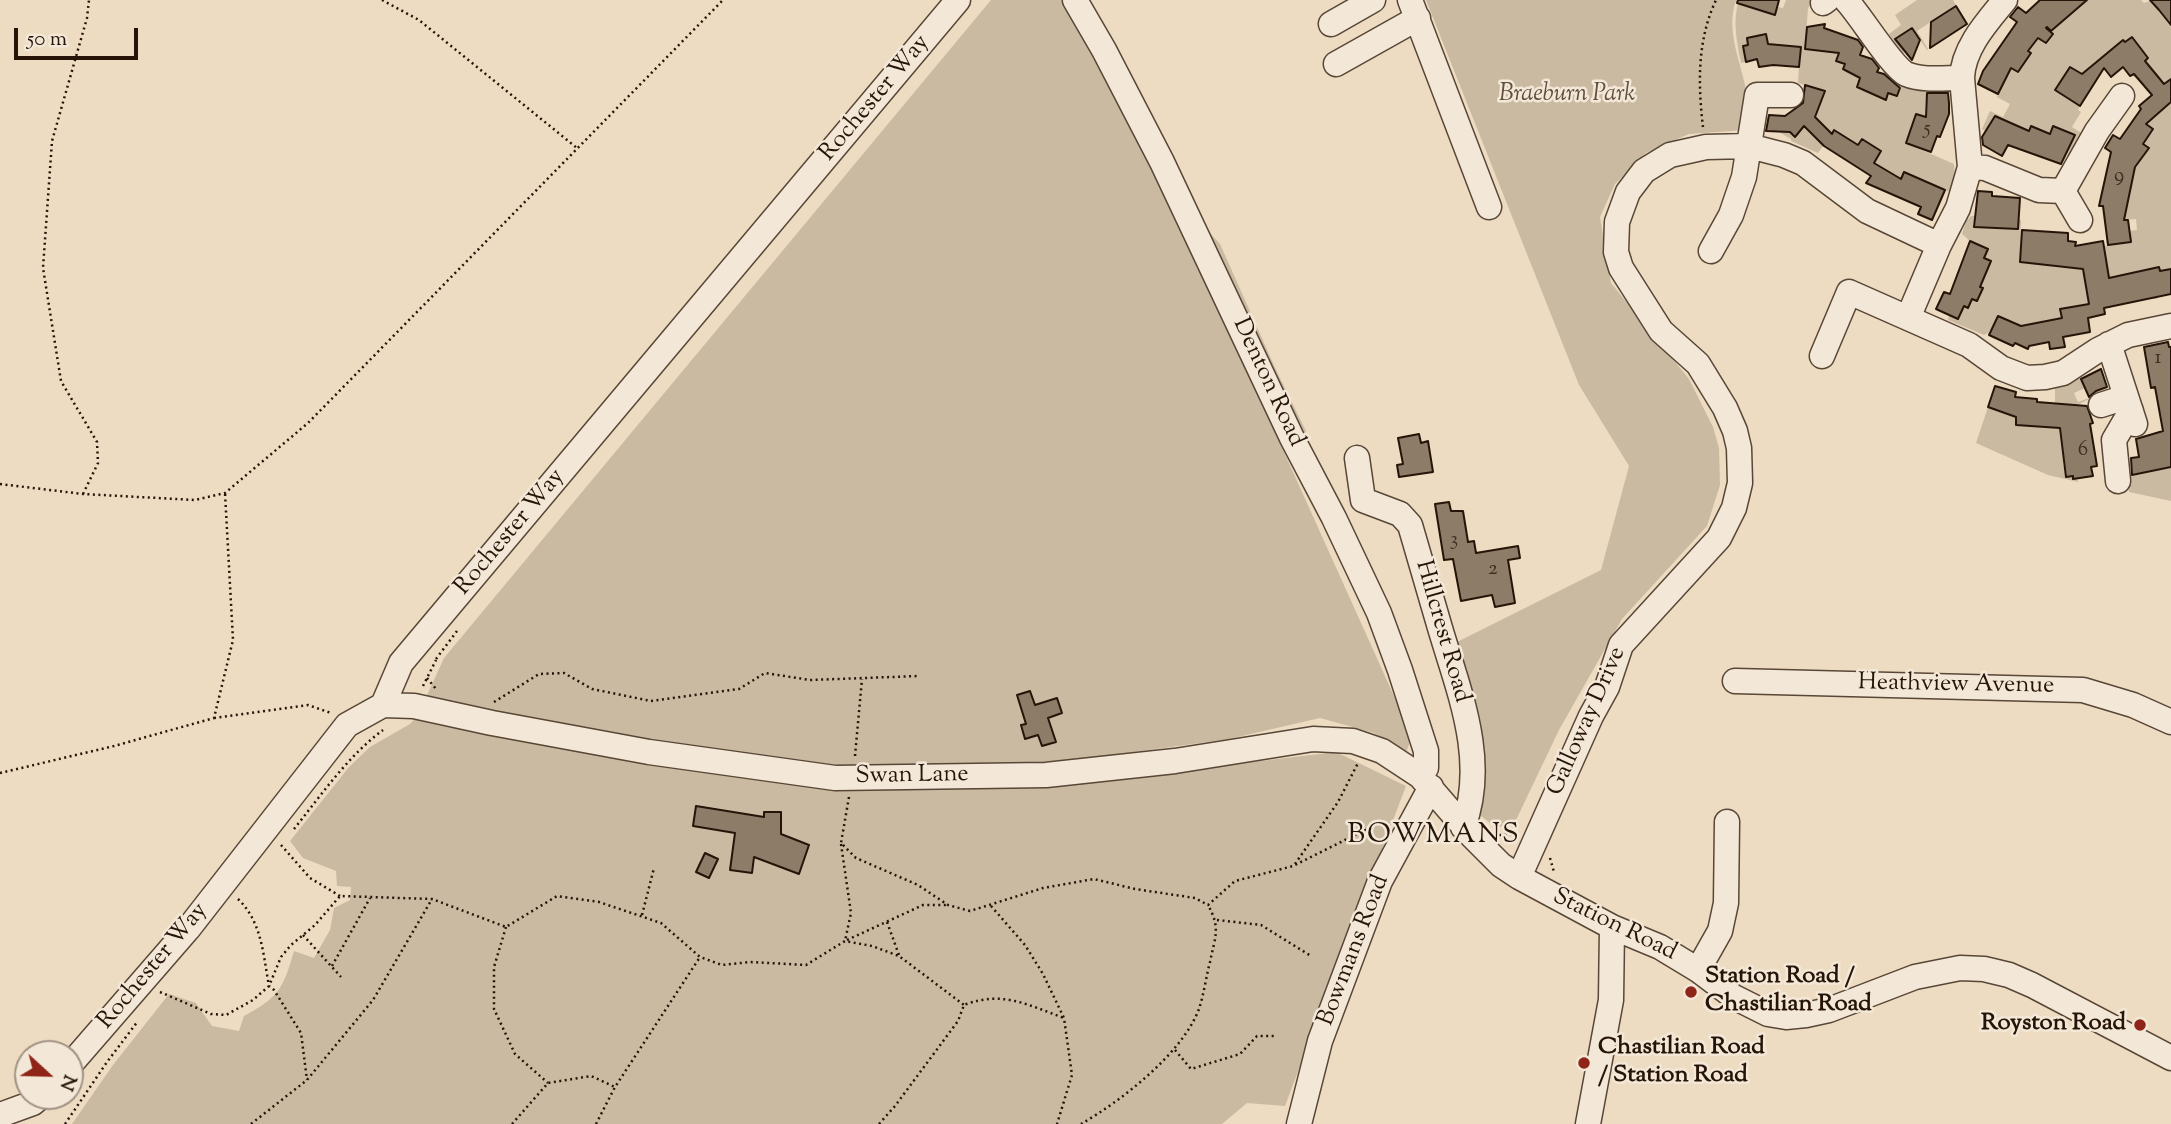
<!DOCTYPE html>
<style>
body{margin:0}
#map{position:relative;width:2171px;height:1124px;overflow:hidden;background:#eddcc1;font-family:"Sorts Mill Goudy",serif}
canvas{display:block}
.north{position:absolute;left:14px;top:1040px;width:70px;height:70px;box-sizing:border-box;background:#f3e8d7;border:2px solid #a19384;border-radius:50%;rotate:112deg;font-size:19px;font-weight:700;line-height:28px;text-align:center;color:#261408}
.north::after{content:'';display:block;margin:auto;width:24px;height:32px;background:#8f2418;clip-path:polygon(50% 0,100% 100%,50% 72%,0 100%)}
.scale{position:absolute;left:14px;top:28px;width:124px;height:32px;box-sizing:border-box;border:4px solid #261408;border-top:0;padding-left:9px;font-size:21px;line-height:24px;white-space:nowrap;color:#261408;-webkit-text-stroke:5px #f3e8d7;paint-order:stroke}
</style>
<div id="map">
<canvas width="2171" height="1124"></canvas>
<div class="north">N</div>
<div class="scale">50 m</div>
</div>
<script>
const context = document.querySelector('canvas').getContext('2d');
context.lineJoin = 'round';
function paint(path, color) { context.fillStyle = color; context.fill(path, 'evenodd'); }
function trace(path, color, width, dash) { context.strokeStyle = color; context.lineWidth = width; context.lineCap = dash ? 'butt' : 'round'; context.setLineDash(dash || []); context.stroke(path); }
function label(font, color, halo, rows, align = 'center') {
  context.font = font + ' "Sorts Mill Goudy",serif'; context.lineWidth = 5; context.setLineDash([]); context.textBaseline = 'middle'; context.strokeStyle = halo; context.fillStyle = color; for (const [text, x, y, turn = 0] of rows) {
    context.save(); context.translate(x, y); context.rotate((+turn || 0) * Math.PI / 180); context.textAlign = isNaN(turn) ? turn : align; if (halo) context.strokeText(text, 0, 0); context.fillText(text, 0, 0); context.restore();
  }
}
const green = new Path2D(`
 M 991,0 L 1064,0 L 1151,157 L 1412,736 L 1406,753 L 1374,733 L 1320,718 L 1229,739 L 1055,763 L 840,789 L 869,790 L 1127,777 L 1336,752 L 1406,786 L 1285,1106 L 1247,1103 L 1222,1124 L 72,1124 L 113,1065 L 169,994 L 196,1003 L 212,1026 L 239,1031 L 244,1016 C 279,997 283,989 294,951 L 314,958 L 330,930 L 334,908 L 350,900 L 351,887 L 337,886 L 336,871 L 303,858 L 290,841 L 349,767 L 370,747 L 410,724 L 418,715 L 444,658 Z
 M 1426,0 L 1736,0 C 1724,35 1745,68 1748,103 C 1749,111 1746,121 1745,130 L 1689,134 L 1646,153 L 1615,184 L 1600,217 L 1611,283 L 1689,379 L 1713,427 L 1719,448 L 1720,485 L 1707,526 L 1622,619 L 1559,730 L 1516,820 L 1497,828 L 1477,813 L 1451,645 L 1601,570 L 1629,466 L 1579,385 Z
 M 1739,0 L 1783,8 L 1786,0 L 1815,0 L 1808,8 L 1805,49 L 1839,53 L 1853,75 L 1860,78 L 1857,87 L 1885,100 L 1888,93 L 1898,96 L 1902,85 L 1927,87 L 1925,114 L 1946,122 L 1945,124 L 1916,114 L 1906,143 L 1954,164 L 1955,177 L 1950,192 L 1925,181 L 1914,201 L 1923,180 L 1904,172 L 1895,192 L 1867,173 L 1881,151 L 1862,139 L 1848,161 L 1855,144 L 1835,130 L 1818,153 L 1791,141 L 1791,139 L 1777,131 L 1779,122 L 1794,136 L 1813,116 L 1801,104 L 1802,102 L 1817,107 L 1825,91 L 1798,83 L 1800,47 L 1778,45 L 1776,62 L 1771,62 L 1766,35 L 1747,38 L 1748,45 L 1743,46 L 1746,62 L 1741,63 C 1737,42 1732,21 1739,0 Z
 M 1917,0 L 1953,0 L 1958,8 L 1955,6 L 1917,31 L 1928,49 L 1927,50 L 1912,28 L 1896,39 L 1904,52 L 1902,54 L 1889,34 L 1901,25 L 1895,15 Z
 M 2081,0 L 2141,0 L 2144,3 L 2153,0 L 2152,2 L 2171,25 L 2171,88 L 2156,74 L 2143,84 L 2132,75 L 2148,58 L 2132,37 L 2098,62 L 2104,69 L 2094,77 L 2096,80 L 2095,83 L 2070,67 L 2055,90 L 2080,106 L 2078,110 L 2081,112 L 2072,127 L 2083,134 L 2069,156 L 2067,155 L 2072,143 L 2065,140 L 2061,133 L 2062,129 L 2054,126 L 2050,134 L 2020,128 L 2012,147 L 1982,129 L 1990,111 L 2003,117 L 2010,104 L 1997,97 L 2009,71 L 1997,59 L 2018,72 L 2030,53 L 2007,37 L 2031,8 L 2051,31 L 2083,4 Z
 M 2171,102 L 2171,272 L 2170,269 L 2160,271 L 2159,267 L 2152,268 L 2157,299 L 2153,299 L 2147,269 L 2138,271 L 2139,277 L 2125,275 L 2100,280 L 2100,285 L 2086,288 L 2091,317 L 2060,309 L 2063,325 L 2048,325 L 2047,321 L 2037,323 L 2040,344 L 2038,344 L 2036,333 L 1999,316 L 1988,333 L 1984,335 L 1948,320 L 1949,315 L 1959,319 L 1964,306 L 1968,308 L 1972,301 L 1955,291 L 1976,301 L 1982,288 L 1974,284 L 1986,274 L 1991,262 L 1984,258 L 1988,249 L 1970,241 L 1962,234 L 1966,221 L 1971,216 L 1975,216 L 1974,225 L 2010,229 L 2011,219 L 2021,220 L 2020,261 L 2054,254 L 2053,267 L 2074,268 L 2104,246 L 2131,242 L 2130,231 L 2137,230 L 2136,219 L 2124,220 L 2137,160 L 2110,154 L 2109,151 L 2117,138 L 2144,155 L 2148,148 L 2143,144 L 2143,122 L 2151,119 Z
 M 1210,233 L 1220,244 L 1277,372 L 1306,431 L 1306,439 L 1206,235 Z
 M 2080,377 L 2085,388 L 2074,393 L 2078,402 L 2098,395 L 2060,413 L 2072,460 L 2063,462 L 2066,477 L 2073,476 L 2074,479 L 2077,478 L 2078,482 L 2048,475 L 1976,443 L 1988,407 L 2009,414 L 2017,403 L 2016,425 L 2038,426 L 2055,404 L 2055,388 Z
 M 2159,442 L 2171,461 L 2171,501 L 2129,492 L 2126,477 L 2141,474 L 2139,463 L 2152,471 L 2163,469 Z`);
const building = new Path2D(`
 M 1738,0 L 1779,0 L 1775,15 L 1737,3 Z
 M 2040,0 L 2087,0 L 2051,31 L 2047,27 L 2046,28 L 2053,34 L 2046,43 L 2038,38 L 2028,51 L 2031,53 L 2018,72 L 2011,68 L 1998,94 L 1978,84 L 1983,71 L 2017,22 L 2010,17 L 2018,7 L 2026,13 Z
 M 2150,0 L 2171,0 L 2171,25 L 2159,10 Z
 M 1956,6 L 1967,24 L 1930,48 L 1931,22 Z
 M 1825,24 L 1824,28 L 1858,40 L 1863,47 L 1860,55 L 1872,59 L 1879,68 L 1877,72 L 1884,74 L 1900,88 L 1897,96 L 1888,93 L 1886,100 L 1857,87 L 1860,78 L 1843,69 L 1845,64 L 1836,61 L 1839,53 L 1805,49 L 1807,27 Z
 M 1912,28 L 1920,40 L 1912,60 L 1895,39 Z
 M 1766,34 L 1768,44 L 1801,47 L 1799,67 L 1773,65 L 1759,67 L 1757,59 L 1746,62 L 1743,46 L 1748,45 L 1747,38 Z
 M 2132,37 L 2148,58 L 2145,61 L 2164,84 L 2171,79 L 2171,102 L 2146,124 L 2153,129 L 2143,144 L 2149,148 L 2135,167 L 2124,220 L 2128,220 L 2131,242 L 2108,245 L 2103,206 L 2099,206 L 2111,152 L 2105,148 L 2113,135 L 2120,139 L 2141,109 L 2139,106 L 2152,95 L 2134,74 L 2130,76 L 2123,67 L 2111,77 L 2104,68 L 2080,106 L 2055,90 L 2070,67 L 2082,74 L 2123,40 L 2125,42 Z
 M 1805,85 L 1825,91 L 1815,117 L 1832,134 L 1834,130 L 1858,145 L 1862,139 L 1881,151 L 1874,163 L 1901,179 L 1904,172 L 1945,190 L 1932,220 L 1918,214 L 1921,207 L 1866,183 L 1871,176 L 1824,146 L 1804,126 L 1795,137 L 1790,132 L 1766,131 L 1769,115 L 1785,116 L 1803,103 Z
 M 1927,93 L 1948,93 L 1949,103 L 1949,114 L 1940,137 L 1937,136 L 1931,152 L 1906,143 L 1916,114 L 1926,117 Z
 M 1995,116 L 2029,131 L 2031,126 L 2050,134 L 2053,126 L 2075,135 L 2061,164 L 2008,145 L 2002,156 L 1983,145 L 1982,137 Z
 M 1978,191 L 1992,192 L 1992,196 L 2020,198 L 2018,229 L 1974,227 Z
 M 2022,230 L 2068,233 L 2068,241 L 2076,242 L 2075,246 L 2103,241 L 2109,278 L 2159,267 L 2160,271 L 2171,269 L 2171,294 L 2104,308 L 2105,314 L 2088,318 L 2090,332 L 2063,337 L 2065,347 L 2050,349 L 2049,342 L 2029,346 L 2028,349 L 2015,343 L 2013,346 L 1989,335 L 1998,316 L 2021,326 L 2062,318 L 2060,309 L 2089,304 L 2083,269 L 2020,262 Z
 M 1970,241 L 1988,249 L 1984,258 L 1991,261 L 1980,287 L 1983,288 L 1977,301 L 1972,299 L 1968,308 L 1964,306 L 1958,319 L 1936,309 L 1944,292 L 1950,294 Z
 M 2168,342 L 2169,347 L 2171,347 L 2171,467 L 2132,475 L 2131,458 L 2139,457 L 2136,439 L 2163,431 L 2155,387 L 2151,388 L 2144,347 Z
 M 2101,369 L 2107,387 L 2096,391 L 2089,397 L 2081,379 Z
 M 1995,386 L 2016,392 L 2015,397 L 2037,399 L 2037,402 L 2087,406 L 2093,423 L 2090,424 L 2097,466 L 2091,467 L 2093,476 L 2073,479 L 2073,476 L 2066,477 L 2060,428 L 2016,425 L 2016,417 L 1988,407 Z
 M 1419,434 L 1421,443 L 1428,441 L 1433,472 L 1399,477 L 1397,465 L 1403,464 L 1398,438 Z
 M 1449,502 L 1451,511 L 1463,511 L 1468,542 L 1474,541 L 1476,553 L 1518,546 L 1520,558 L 1508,560 L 1515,603 L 1495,607 L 1492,595 L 1461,601 L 1453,559 L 1444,560 L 1435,504 Z
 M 1030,691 L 1035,705 L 1057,698 L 1062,713 L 1048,718 L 1056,742 L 1042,746 L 1038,735 L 1025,739 L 1021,725 L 1026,724 L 1017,695 Z
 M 696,806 L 764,817 L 764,812 L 781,812 L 781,834 L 809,845 L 799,874 L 754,857 L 752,873 L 730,870 L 735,833 L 693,826 Z
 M 705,853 L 718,859 L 709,878 L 696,872 Z`);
const path = new Path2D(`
 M 382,0 L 419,20 L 577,148
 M 1703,127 C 1698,85 1697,40 1716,0
 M 0,484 L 83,494 L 195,500 L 225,493 L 308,423 L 723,0
 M 83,494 L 98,463 L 97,442 L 61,381 L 43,268 L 52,141 L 87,18 L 89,0
 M 436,659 L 457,631
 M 427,678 L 436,689
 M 423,686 L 436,660
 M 494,702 L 539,674 L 564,673 L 592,689 L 651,701 L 739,689 L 765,673 L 810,680 L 919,676
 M 214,718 L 308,705 L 331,713
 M 855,756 L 862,679
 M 0,773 L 114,746 L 214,718 L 233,640 L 225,493
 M 849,797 L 841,843 L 856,858 L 918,885 L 948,905 L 970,911 L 1043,888 L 1094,879 L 1135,889 L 1195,898 L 1208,905 L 1235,881 L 1293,866 L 1379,823 L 1387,825
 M 294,829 C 322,794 348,756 383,730
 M 1499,835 L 1516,834
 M 841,844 L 851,913 L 845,941
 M 281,845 L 310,878 L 340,896
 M 1550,858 L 1554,872
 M 1295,864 L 1338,802 L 1358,763
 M 238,899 C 262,922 263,954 269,986 L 274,990 L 301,1033 L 307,1080
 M 991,906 L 1025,945 L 1043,974 L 1064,1018 L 1072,1075 L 1057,1124
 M 642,915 L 654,868
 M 1217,920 L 1261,925 L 1311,956
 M 887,922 L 899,955
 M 506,927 L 494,967 L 494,1009 L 515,1054 L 548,1083
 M 303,935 L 341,977
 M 847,940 L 923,905 L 948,905
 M 332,966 L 370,898
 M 160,992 L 211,1014 L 226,1015 L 253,1000 L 269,986 L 281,957 L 291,945 L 315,925 L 340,896 L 432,899 L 506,927 L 557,896 L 599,902 L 661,923 L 700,957 L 722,965 L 750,962 L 806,965 L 845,941 L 872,946 L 899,956 L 964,1005
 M 1175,1050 L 1191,1069 L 1240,1054 L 1257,1036 L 1274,1036
 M 65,1124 L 107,1062 L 138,1021
 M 251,1124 L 307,1080 L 373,1000 L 432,899
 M 512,1124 L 548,1083 L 591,1076 L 615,1087
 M 596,1124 L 615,1087 L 700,957
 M 879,1124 L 895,1106 L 958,1021 L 964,1005 C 1002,990 1028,1005 1064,1018
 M 1081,1124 C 1121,1101 1182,1054 1199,1009 C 1204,994 1206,977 1210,962 C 1215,937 1221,928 1208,905`);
const minor = new Path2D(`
 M 1075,0 L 1104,50 L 1162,162 L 1292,438 L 1334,518 L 1379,613 L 1400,670 L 1426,751 L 1426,768 L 1420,776
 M 1410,0 L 1489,207
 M 1846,0 C 1861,16 1891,66 1906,74 C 1923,81 1944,78 1962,78
 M 1823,3 L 1827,0
 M 1331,24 L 1373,0
 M 1336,64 L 1418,18
 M 1970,167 L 1985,168 L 2039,190 L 2063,191 L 2080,220
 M 2063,191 L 2097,131 L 2122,96
 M 1711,251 L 1731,215 L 1744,177 L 1757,95 L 1791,95
 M 1908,318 L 1939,245 L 1958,208 L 1970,167 L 1962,78 C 1963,48 1987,22 2005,0
 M 2109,344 L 2135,424
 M 1822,356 L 1849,292 L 1969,345 L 2001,368 L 2027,378 L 2045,377 L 2063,373 L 2098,350 L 2128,335 L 2171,326
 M 2101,405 L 2126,397
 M 1357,458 L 1363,500
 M 2118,481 L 2114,440 L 2131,411
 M 1363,500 L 1400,514 L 1410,525 C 1420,560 1430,594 1440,628 C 1459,692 1488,761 1463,827
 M 1735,681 L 2083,690 L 2133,705 L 2171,722
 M 383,705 L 414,706 L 492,723 L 649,752 L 835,778 L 1046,775 L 1175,761 L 1313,739 L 1353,741 L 1382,751 L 1420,776 L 1472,836 L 1501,865 L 1519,877 L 1612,927 L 1660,947 L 1698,970 L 1734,997 L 1768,1014 L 1786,1017 L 1806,1015 L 1829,1010 L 1915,977 L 1960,968 L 1984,969 L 2009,975 L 2032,985 L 2171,1058
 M 1519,877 L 1591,716 L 1607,687 L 1621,645 L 1719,538 L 1734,508 L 1740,483 L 1739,448 L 1735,431 L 1725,408 L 1698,364 L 1661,331 L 1621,268 L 1616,252 L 1617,222 L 1628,192 L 1644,171 L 1670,155 L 1706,147 L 1749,146 L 1784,155 L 1803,163 L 1867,211 L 1939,245
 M 1698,970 L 1720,931 L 1726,903 L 1727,822
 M 70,1065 L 188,929 L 347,725 L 383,705 L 401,663 L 958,0
 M 0,1115 L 33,1103 L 41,1096
 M 1299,1124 L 1320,1041 L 1380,881 L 1431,787
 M 1588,1124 L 1611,1000 L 1612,927`);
const markers = [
 [1691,992,7,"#8f2418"],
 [2140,1025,7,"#8f2418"],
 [1584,1063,7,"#8f2418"]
];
const numberNames = [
 ["5",1927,130],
 ["9",2119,177],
 ["1",2158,359],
 ["6",2083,451],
 ["3",1454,541],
 ["2",1493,570]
];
const parkNames = [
 ["Braeburn Park",1567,96]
];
const streetNames = [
 ["Rochester Way",876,99,-50],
 ["Denton Road",1267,383,65],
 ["Rochester Way",511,533,-50],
 ["Hillcrest Road",1441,632,74],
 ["Heathview Avenue",1956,686,1],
 ["Galloway Drive",1588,722,-66],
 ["Swan Lane",912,777,-1],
 ["Station Road",1614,926,26],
 ["Bowmans Road",1355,951,-69],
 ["Rochester Way",154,967,-50]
];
const poiNames = [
 ["Station Road /",1705,978],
 ["Chastilian Road",1705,1006],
 ["Royston Road",2126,1025,"right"],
 ["Chastilian Road",1598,1049],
 ["/ Station Road",1598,1077]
];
const quarterNames = [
 ["BOWMANS",1434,837]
];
paint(green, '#cbbaa2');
paint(building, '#8d7c68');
trace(building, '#261408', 2);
trace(minor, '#584636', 27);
trace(path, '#261408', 2.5, [2, 3.5]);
trace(minor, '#f3e8d7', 24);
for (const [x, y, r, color] of markers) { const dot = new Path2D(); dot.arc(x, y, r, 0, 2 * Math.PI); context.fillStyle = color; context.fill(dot); trace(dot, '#f3e8d7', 2.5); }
label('21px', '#402e20', null, numberNames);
label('italic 24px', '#604e3e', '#f3e8d7', parkNames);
label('24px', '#261408', '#f3e8d7', streetNames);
label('bold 24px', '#261408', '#f3e8d7', poiNames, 'left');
context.letterSpacing = '2px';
label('28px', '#261408', '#f3e8d7', quarterNames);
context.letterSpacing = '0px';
</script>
